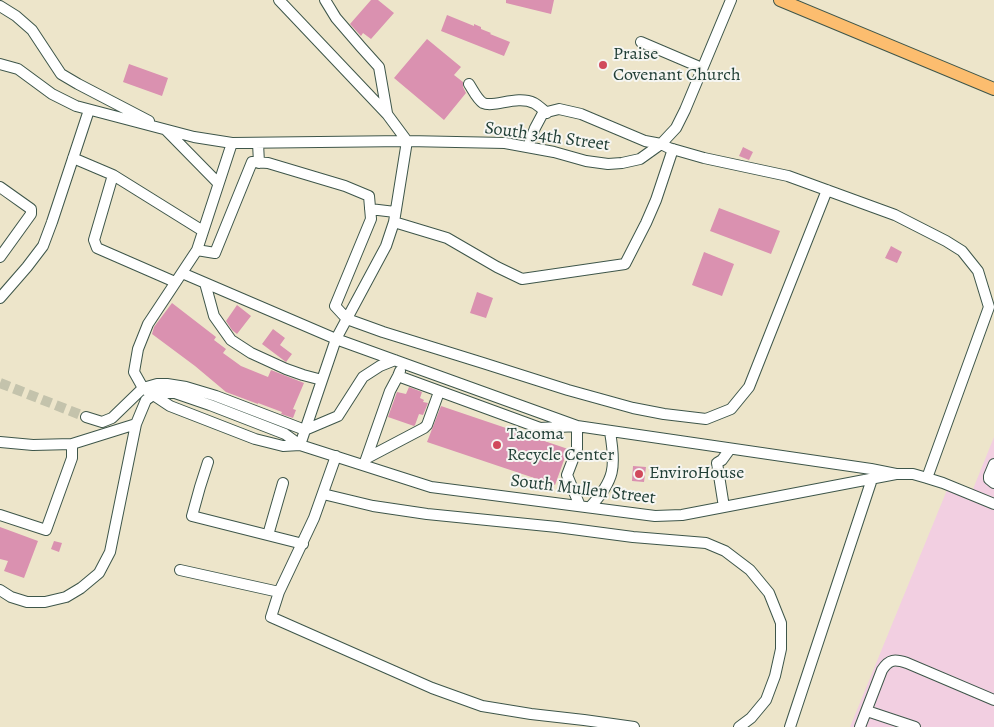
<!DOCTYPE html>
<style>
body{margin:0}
canvas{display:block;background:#ede5ca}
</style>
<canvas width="994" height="727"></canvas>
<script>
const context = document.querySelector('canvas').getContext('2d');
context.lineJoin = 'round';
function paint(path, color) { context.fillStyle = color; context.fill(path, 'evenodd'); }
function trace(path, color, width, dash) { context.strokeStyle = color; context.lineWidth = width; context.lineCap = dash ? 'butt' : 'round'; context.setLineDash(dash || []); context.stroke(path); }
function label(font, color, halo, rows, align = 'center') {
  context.font = font + ' Alegreya,serif'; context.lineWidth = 4; context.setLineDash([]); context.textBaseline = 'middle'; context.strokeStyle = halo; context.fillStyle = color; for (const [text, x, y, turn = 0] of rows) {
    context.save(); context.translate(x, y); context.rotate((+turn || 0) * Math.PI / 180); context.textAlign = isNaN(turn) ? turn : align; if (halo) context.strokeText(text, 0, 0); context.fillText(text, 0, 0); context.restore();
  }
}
const built = new Path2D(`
 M 994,437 L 994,727 L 850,727 L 949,485 L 971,494 Z`);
const building = new Path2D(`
 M 371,0 L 378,0 L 394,13 L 371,39 L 363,33 L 361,36 L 350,24 Z
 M 506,0 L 554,0 L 551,14 L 506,3 Z
 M 447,15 L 474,26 L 474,24 L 481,27 L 481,29 L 491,33 L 490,34 L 510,42 L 504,56 L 441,31 Z
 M 427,39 L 461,67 L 454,75 L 463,82 L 463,87 L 466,93 L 444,120 L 394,78 Z
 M 129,64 L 168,78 L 162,96 L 123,82 Z
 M 743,147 L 753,152 L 749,160 L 739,156 Z
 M 719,208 L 780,231 L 771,254 L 710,231 Z
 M 891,246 L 902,252 L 897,263 L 885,258 Z
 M 704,252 L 734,264 L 722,296 L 692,285 Z
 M 477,292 L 493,298 L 486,318 L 470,313 Z
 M 172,303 L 216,337 L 214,340 L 226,349 L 223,353 L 241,366 L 268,377 L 271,370 L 304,383 L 293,409 L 296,410 L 293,418 L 281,414 L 282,412 L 258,403 L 258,404 L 226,392 L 195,366 L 152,334 L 154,327 Z
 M 237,305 L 251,316 L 237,334 L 232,330 L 226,321 Z
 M 273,329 L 285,338 L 280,345 L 292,354 L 286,362 L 262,344 Z
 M 409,387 L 422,392 L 420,398 L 424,400 L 423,402 L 428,403 L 423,415 L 419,414 L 415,425 L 414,426 L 388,417 L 397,392 L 406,394 Z
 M 441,406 L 568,449 L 555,485 L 427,442 Z
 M 633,466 L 646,467 L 644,482 L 632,481 Z
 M 0,527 L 38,541 L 24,578 L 4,571 L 8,561 L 0,559 Z
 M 54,541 L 62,543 L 59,552 L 51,549 Z`);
const minorTunnel = new Path2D(`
 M 0,383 L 86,417`);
const minor = new Path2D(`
 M 279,0 L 387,114 L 407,141 L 394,222 L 386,246 L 336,339 L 300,445
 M 325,0 L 336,18 L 361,47 L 379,67 L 387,113
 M 0,6 L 16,16 L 32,30 L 61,74 L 78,84 L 149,121
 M 641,42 L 702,68
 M 0,64 L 18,69 L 52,94 L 76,106 L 194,137 L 232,143 L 407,141 L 505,143 L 554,152 L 586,161 L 608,164 L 622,163 L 640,159 L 661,144 L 676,128 L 685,110 L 731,0
 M 469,84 C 473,90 477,99 483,103 C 494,108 517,95 534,103 C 538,105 543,110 547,113
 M 166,130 L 218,183
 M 232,143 L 197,250 L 148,324 L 138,349 L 134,372 L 143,388 L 170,406 L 255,439 L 283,446 L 300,445
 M 258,143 L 259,163
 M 528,147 L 535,128 L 543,113 L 559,109 L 581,114 L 645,141 L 661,144 L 669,148 L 704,158 L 788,176 L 895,215 L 946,241 L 962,251 L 978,271 L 989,307 L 927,478
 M 73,158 L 113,175 L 203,231
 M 113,175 L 94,240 L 97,248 L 175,282
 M 0,187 L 31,209 L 31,214 L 0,257
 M 370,209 L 395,212
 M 394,222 L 447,238 L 497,267 L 522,279 L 625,264 L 646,223 L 656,200 L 673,149
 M 197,250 L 215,253 L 252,162 L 268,163 L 345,186 L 369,196 L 371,219 L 335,306 L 347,319 L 383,332 L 483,363 L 568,390 L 633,408 L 664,414 L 706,419 L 731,409 L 749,387 L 827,190
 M 182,273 L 336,339 L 577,426 L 871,469 L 896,474 L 913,474 L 927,478 L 943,483 L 994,504
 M 205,283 L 214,316 L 231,340 L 251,353 L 286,369 L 303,375 L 322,380
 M 0,298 L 27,267 L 43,246 L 52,222 L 89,110
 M 398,376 L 540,428 L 577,426 L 577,449 L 567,475 L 580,506
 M 86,417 L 102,422 L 112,418 L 143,388 L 157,384 L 167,384 L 186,387 L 216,396 L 305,430
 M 305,430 L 338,416 L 363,377 L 380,366 L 395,360
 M 0,442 L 33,445 L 72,444 L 136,424
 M 367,458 L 424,428 L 427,425 L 439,392
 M 208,462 L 200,487 L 192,516 L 303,544
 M 994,464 L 989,476 L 989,479 L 994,483
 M 364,465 L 390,391 L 398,376 L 400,371
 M 323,494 L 373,506 L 427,514 L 557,527 L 633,537 L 706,543 L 725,551 L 750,570 L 769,593 L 781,623 L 781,649 L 775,676 L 766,700 L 751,718 L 739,727
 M 590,507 C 615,480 616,467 610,432
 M 724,507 L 717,463 L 722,460 L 730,449
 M 0,515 L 46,530 L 72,458 L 72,444
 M 268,535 L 283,483
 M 180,570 L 279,592 L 314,518 L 336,456
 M 0,590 L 11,597 L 27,602 L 45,602 L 66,597 L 81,588 L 99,573 L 110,552 L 136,424 L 146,400 L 153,395 L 162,393 L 175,393 L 210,405 L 285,434 L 300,445 L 431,487 L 655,516 L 682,515 L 896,474
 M 279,592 L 271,617 L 432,688 L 482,706 L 531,714 L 584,720 L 634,727
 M 867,711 L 915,727
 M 790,727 L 872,479
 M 860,727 L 882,670 C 889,659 895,659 907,663 L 994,700`);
const major = new Path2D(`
 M 780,0 L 994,89`);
const markers = [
 [603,65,5,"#d1495b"],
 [497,445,5,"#d1495b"],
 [639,474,5,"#d1495b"]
];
const poiNames = [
 ["Praise",613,55],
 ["Covenant Church",613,76],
 ["Tacoma",507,435],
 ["Recycle Center",507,456],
 ["EnviroHouse",649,474]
];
const streetNames = [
 ["South 34th Street",547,137,8],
 ["South Mullen Street",583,490,7]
];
paint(built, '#f2cfe1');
paint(building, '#da91b0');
trace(minorTunnel, '#c4c3ac', 10, [10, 5]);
trace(minor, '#3e564a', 12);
trace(major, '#3e564a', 14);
trace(minor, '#fff', 10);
trace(major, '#fcbd6f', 12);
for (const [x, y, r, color] of markers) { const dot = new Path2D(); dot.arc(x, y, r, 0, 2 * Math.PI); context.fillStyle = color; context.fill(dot); trace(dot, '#f6f6f2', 2); }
label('18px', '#1f3d34', '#f6f6f2', poiNames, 'left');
label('18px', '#1f3d34', '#f6f6f2', streetNames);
</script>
